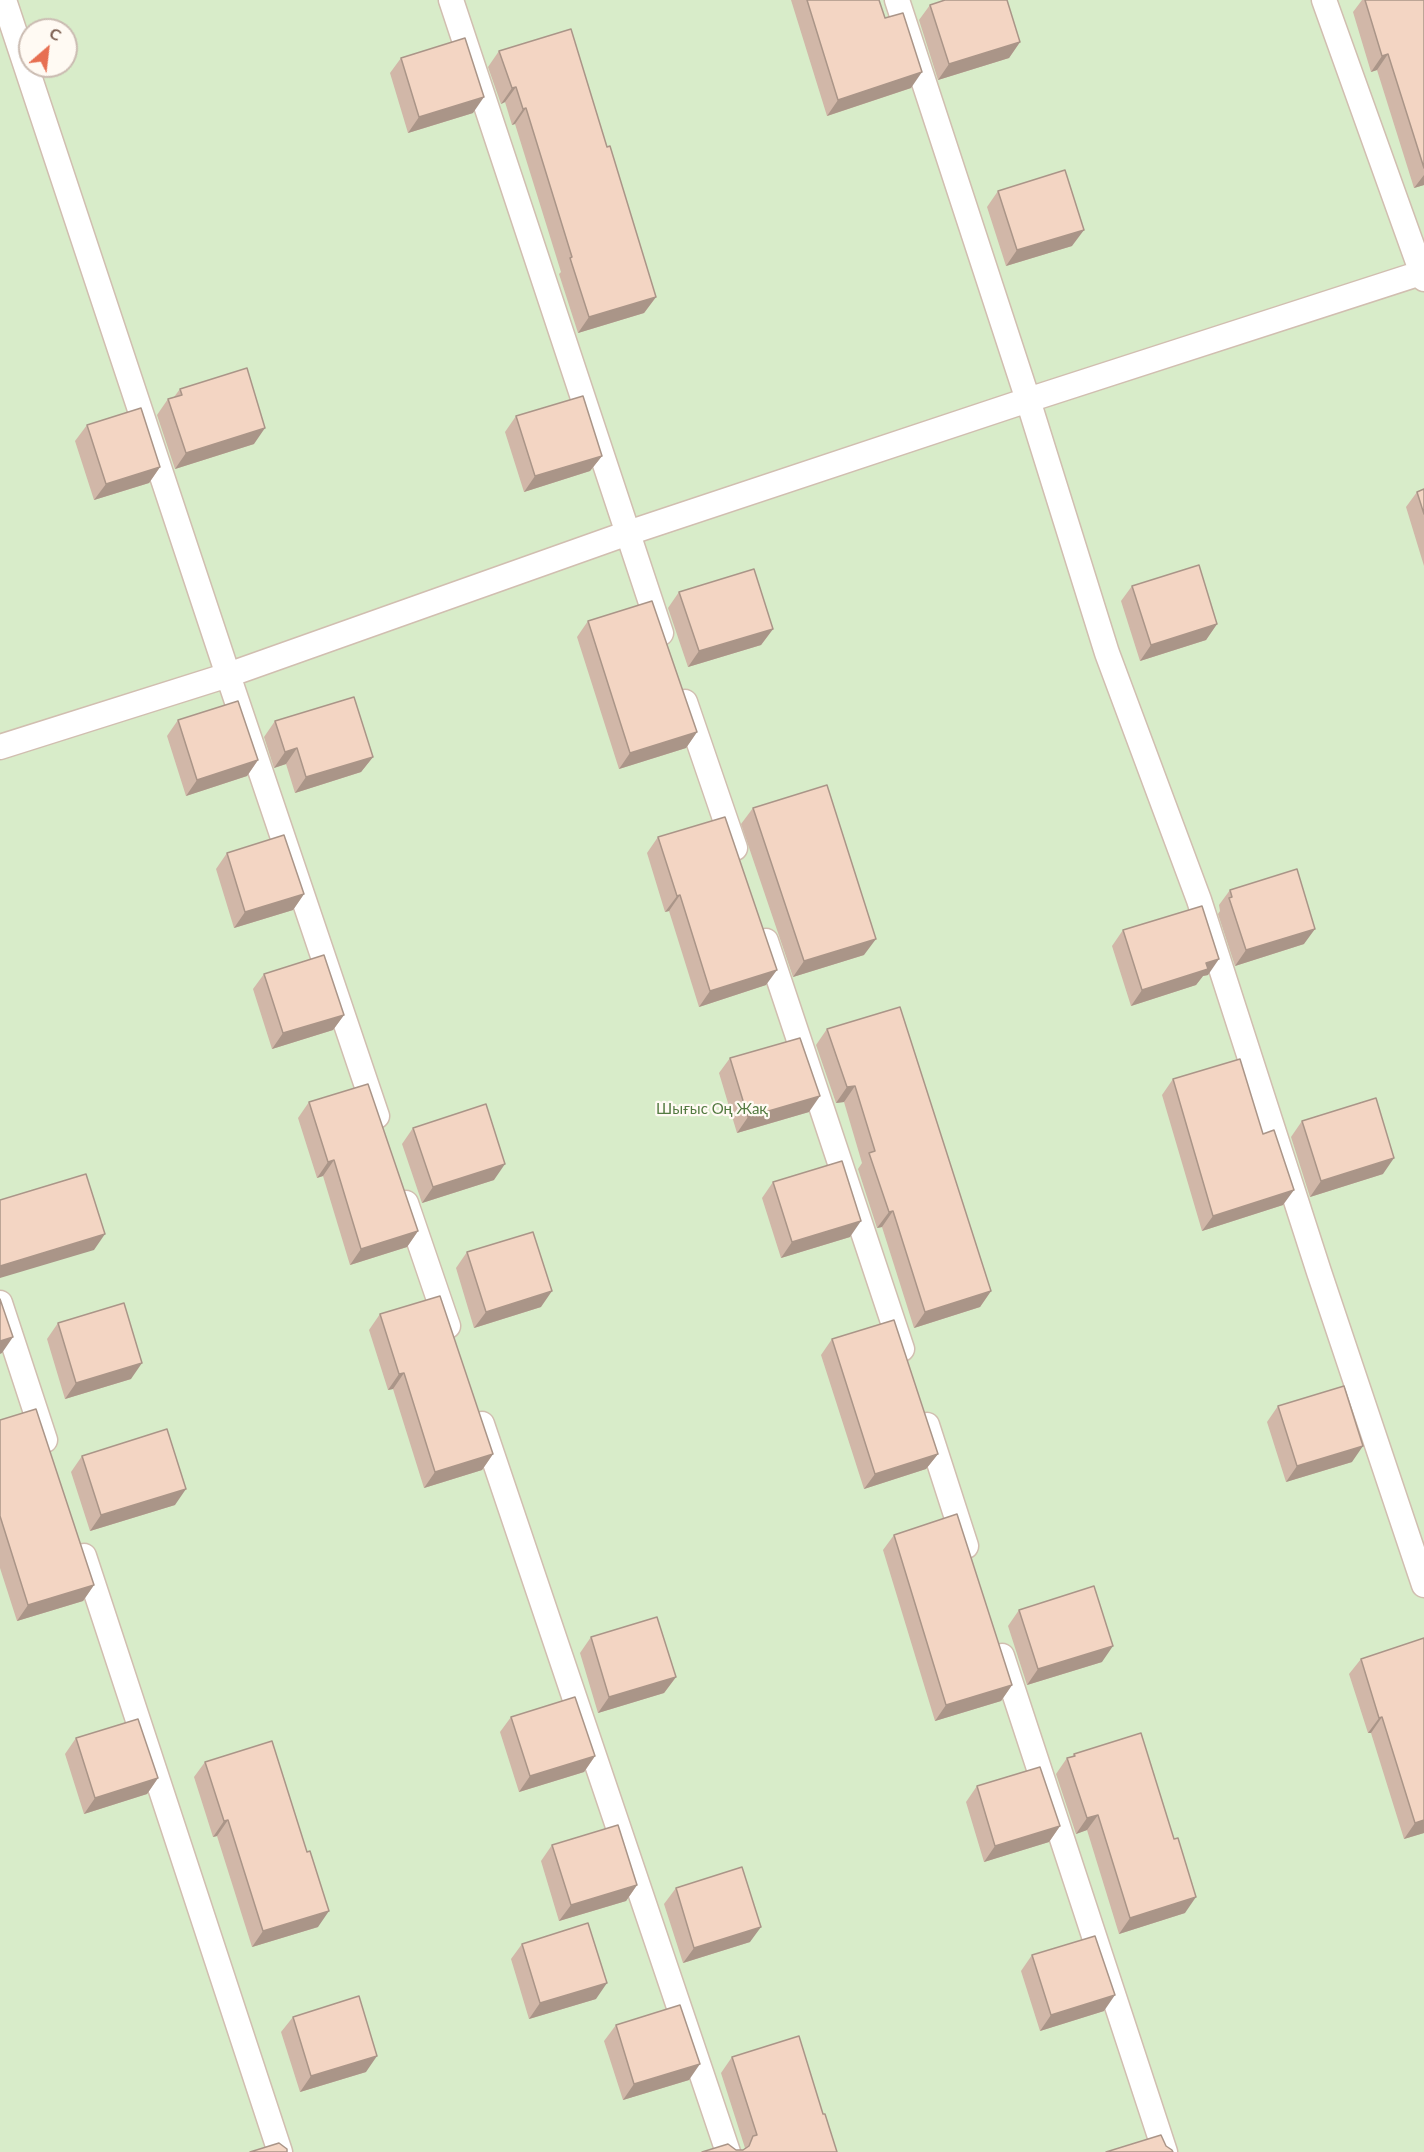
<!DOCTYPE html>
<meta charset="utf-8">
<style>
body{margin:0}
#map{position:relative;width:1424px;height:2152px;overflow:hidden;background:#fdf6ec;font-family:Lato,sans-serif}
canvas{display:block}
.north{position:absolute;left:18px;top:18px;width:60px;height:60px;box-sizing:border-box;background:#fffaf3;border:2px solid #cabbb1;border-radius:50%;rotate:28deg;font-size:16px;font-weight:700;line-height:24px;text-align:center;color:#7a5c4d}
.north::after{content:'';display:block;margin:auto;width:21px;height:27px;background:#e76f51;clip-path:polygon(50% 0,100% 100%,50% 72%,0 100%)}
</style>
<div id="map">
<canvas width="1424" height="2152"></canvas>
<div class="north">С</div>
</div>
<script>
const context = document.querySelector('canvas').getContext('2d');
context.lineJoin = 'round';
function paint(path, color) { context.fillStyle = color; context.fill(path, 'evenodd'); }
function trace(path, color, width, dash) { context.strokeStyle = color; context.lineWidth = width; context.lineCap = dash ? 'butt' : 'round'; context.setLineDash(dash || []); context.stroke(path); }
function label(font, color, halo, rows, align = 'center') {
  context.font = font + ' Lato,sans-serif'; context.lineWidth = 4.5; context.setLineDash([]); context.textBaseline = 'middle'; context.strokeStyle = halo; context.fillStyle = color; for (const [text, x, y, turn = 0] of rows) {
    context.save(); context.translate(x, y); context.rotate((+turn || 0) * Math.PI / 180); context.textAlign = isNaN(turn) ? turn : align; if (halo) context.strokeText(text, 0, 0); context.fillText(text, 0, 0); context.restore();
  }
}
const green = new Path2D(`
 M 0,0 L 1424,0 L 1424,2152 L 0,2152 ZM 30,30 L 66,30 L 66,66 L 30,66 Z`);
const lane = new Path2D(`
 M 4,0 L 228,675 L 377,1116
 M 451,0 L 661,633
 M 897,0 L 1028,400 L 1107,653 L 1199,900 L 1319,1272 L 1424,1585
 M 1324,0 L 1424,279
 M 685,702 L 735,848
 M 0,747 L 228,675 L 628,533 L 1028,400 L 1424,272
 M 766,941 L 902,1349
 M 406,1203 L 448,1326
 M 0,1303 L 45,1440
 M 482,1424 L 728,2152
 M 927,1425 L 966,1546
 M 84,1556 L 280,2152
 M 1002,1656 L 1165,2152`);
const wall = new Path2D(`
 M 791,0 L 879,0 L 885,18 L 911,88 L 827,116 Z
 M 1362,0 L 1424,0 L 1424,185 L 1414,188 L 1377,70 L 1371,72 L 1353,12 Z
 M 930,5 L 1020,42 L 1009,58 L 938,80 L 919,20 Z
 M 499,51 L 607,147 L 656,297 L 644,313 L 578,333 L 559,274 L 561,272 L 515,124 L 512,125 L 505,102 L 501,104 L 488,67 Z
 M 401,58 L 473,113 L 408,133 L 390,73 Z
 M 998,191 L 1072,246 L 1006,266 L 987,207 Z
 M 180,389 L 254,444 L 175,469 L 157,415 L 168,399 L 174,397 Z
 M 516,416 L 602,456 L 590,471 L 524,492 L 505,432 Z
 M 87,425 L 160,467 L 149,483 L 94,500 L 75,441 Z
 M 1424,489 L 1424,566 L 1406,507 L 1417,492 Z
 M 1132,586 L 1217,624 L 1206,640 L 1140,661 L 1121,601 Z
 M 679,592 L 773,629 L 761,645 L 688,667 L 668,608 Z
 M 588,621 L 697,732 L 686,748 L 619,769 L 577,637 Z
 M 178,720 L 258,760 L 247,776 L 186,796 L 167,736 Z
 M 275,721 L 373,757 L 361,772 L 295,793 L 286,764 L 274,768 L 264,737 Z
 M 753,808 L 864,955 L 793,977 L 741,824 Z
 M 658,837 L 766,985 L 699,1007 L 669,911 L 665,912 L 647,853 Z
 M 227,853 L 304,894 L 293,910 L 234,928 L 216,869 Z
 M 1230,890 L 1304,944 L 1235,966 L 1218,914 L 1220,911 L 1219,905 Z
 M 1123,930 L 1208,975 L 1203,976 L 1196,985 L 1131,1006 L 1112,946 Z
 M 264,974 L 344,1015 L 333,1030 L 272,1049 L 253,989 Z
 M 827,1029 L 991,1291 L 980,1307 L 914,1328 L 882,1227 L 877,1228 L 858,1169 L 862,1163 L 844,1102 L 836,1103 L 816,1045 Z
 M 730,1058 L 809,1112 L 737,1133 L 719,1073 Z
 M 1173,1079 L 1283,1205 L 1202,1231 L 1162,1095 Z
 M 309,1102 L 418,1231 L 407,1247 L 350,1265 L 323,1176 L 317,1178 L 298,1118 Z
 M 1302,1121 L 1383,1174 L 1310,1197 L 1291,1137 Z
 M 413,1128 L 494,1180 L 422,1203 L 402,1144 Z
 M 773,1182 L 850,1237 L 781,1258 L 762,1198 Z
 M 467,1252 L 541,1307 L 474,1328 L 456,1268 Z
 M 380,1314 L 493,1454 L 482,1470 L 424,1488 L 393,1389 L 388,1390 L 369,1330 Z
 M 58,1323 L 131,1379 L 65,1399 L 47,1339 Z
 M 832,1339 L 938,1454 L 926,1469 L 864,1489 L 821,1355 Z
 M 1278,1406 L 1352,1462 L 1286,1482 L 1267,1422 Z
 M 0,1420 L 94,1585 L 83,1601 L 17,1621 L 0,1568 Z
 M 82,1456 L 175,1505 L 90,1531 L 71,1472 Z
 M 894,1535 L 1012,1685 L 1001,1701 L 935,1721 L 883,1550 Z
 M 1019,1610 L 1102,1662 L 1027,1685 L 1008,1626 Z
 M 591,1637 L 676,1677 L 664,1693 L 598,1713 L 580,1653 Z
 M 1424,1638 L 1424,1833 L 1404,1839 L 1371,1733 L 1368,1733 L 1349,1674 L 1361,1659 Z
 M 511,1717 L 595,1756 L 584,1772 L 519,1792 L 500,1732 Z
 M 76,1738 L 158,1778 L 147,1794 L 84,1814 L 65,1754 Z
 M 1074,1754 L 1185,1913 L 1119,1934 L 1087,1830 L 1076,1834 L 1056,1774 L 1067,1758 L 1072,1757 Z
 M 205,1762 L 318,1927 L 252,1947 L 217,1836 L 213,1837 L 194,1777 Z
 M 977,1786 L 1060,1826 L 1049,1842 L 984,1862 L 966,1802 Z
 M 552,1845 L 637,1885 L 626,1901 L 559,1921 L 541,1861 Z
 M 676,1888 L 750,1942 L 683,1963 L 664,1904 Z
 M 522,1944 L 596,1999 L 529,2019 L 511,1959 Z
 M 1032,1955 L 1104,2011 L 1040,2031 L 1021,1971 Z
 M 293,2017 L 366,2072 L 300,2092 L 281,2032 Z
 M 616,2025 L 689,2080 L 623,2100 L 604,2041 Z
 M 732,2057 L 823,2114 L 837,2152 L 736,2150 L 743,2150 L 745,2148 L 721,2073 Z`);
const shadedWall = new Path2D(`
 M 1020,42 L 1009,58 L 938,80 L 949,64 Z
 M 1388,54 L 1377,70 L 1371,72 L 1382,56 Z
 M 922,72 L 911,88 L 827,116 L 838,100 Z
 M 516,87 L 505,102 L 501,104 L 512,88 Z
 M 484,97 L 473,113 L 408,133 L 419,117 Z
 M 526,108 L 515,124 L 512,125 L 523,109 Z
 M 1424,175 L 1424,185 L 1414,188 Z
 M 1084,230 L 1072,246 L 1006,266 L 1017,250 Z
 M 656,297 L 644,313 L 578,333 L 589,317 Z
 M 265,428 L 254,444 L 175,469 L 186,453 Z
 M 602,456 L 590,471 L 524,492 L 535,476 Z
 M 160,467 L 149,483 L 94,500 L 106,484 Z
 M 1217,624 L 1206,640 L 1140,661 L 1151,645 Z
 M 773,629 L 761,645 L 688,667 L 699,651 Z
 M 697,732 L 686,748 L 619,769 L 630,753 Z
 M 297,748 L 286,764 L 274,768 L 285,752 Z
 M 373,757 L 361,772 L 295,793 L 306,777 Z
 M 258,760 L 247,776 L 186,796 L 197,780 Z
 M 304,894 L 293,910 L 234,928 L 245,912 Z
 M 680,895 L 669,911 L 665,912 L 677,896 Z
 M 1315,929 L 1304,944 L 1235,966 L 1246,950 Z
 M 876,939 L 864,955 L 793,977 L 804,961 Z
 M 1219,959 L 1208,975 L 1203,976 L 1196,985 L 1131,1006 L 1142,990 L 1206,963 Z
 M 777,970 L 766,985 L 699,1007 L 710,991 Z
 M 344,1015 L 333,1030 L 272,1049 L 283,1033 Z
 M 855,1086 L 844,1102 L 836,1103 L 847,1087 Z
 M 820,1096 L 809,1112 L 737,1133 L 748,1117 Z
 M 1394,1158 L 1383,1174 L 1310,1197 L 1321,1181 Z
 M 334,1160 L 323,1176 L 317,1178 L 328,1162 Z
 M 505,1164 L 494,1180 L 422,1203 L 433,1187 Z
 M 1294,1190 L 1283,1205 L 1202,1231 L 1213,1216 Z
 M 893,1211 L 882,1227 L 877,1228 L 889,1212 Z
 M 861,1221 L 850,1237 L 781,1258 L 792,1242 Z
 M 418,1231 L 407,1247 L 350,1265 L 361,1249 Z
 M 105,1234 L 94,1250 L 0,1278 L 0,1266 Z
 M 552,1291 L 541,1307 L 474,1328 L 486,1312 Z
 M 991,1291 L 980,1307 L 914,1328 L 925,1312 Z
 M 13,1337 L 2,1353 L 0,1354 L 0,1341 Z
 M 142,1363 L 131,1379 L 65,1399 L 76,1383 Z
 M 404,1373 L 393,1389 L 388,1390 L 399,1374 Z
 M 1363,1446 L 1352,1462 L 1286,1482 L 1297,1466 Z
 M 493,1454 L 482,1470 L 424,1488 L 435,1472 Z
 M 938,1454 L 926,1469 L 864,1489 L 875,1474 Z
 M 186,1489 L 175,1505 L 90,1531 L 101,1515 Z
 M 94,1585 L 83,1601 L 17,1621 L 28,1605 Z
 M 1113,1646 L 1102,1662 L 1027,1685 L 1038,1669 Z
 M 676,1677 L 664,1693 L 598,1713 L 609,1697 Z
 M 1012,1685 L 1001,1701 L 935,1721 L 946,1705 Z
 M 1382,1717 L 1371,1733 L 1368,1733 L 1379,1718 Z
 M 595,1756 L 584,1772 L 519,1792 L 530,1776 Z
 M 158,1778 L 147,1794 L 84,1814 L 95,1798 Z
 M 1098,1815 L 1087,1830 L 1076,1834 L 1087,1818 Z
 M 228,1820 L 217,1836 L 213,1837 L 224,1821 Z
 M 1424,1820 L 1424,1833 L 1404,1839 L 1415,1823 Z
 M 1060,1826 L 1049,1842 L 984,1862 L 995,1846 Z
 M 637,1885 L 626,1901 L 559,1921 L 571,1905 Z
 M 1196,1897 L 1185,1913 L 1119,1934 L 1130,1918 Z
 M 329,1911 L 318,1927 L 252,1947 L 263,1931 Z
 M 761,1927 L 750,1942 L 683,1963 L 694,1948 Z
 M 607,1983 L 596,1999 L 529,2019 L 540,2003 Z
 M 1115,1995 L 1104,2011 L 1040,2031 L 1051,2015 Z
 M 377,2056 L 366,2072 L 300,2092 L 311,2076 Z
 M 700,2064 L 689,2080 L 623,2100 L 634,2084 Z`);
const building = new Path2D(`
 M 807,0 L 879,0 L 885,18 L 903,13 L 922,72 L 838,100 Z
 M 945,0 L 1007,0 L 1020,42 L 949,64 L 930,5 Z
 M 1365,0 L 1424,0 L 1424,168 L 1388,54 L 1382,56 Z
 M 571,29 L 607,147 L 610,146 L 656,297 L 589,317 L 570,258 L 572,257 L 526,108 L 523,109 L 516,87 L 512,88 L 499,51 Z
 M 465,38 L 484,97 L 419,117 L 401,58 Z
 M 1065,170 L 1084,230 L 1017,250 L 998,191 Z
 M 247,368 L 265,428 L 186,453 L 168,399 L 182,395 L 180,389 Z
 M 583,396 L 602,456 L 535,476 L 516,416 Z
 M 141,408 L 160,467 L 106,484 L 87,425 Z
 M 1424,489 L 1424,514 L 1417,492 Z
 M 1199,565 L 1217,624 L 1151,645 L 1132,586 Z
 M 754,569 L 773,629 L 699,651 L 679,592 Z
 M 652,601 L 697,732 L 630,753 L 588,621 Z
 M 354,697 L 373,757 L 306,777 L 297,748 L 285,752 L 275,721 Z
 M 238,701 L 258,760 L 197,780 L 178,720 Z
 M 827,785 L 876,939 L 804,961 L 753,808 Z
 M 725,817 L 777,970 L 710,991 L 680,895 L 677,896 L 658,837 Z
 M 284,835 L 304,894 L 245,912 L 227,853 Z
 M 1297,869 L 1315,929 L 1246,950 L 1229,898 L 1232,897 L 1230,890 Z
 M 1202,906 L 1219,959 L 1206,963 L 1208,969 L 1142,990 L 1123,930 Z
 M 324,955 L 344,1015 L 283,1033 L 264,974 Z
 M 900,1007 L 991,1291 L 925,1312 L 893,1211 L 889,1212 L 869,1153 L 875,1151 L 855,1086 L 847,1087 L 827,1029 Z
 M 800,1038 L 820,1096 L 748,1117 L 730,1058 Z
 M 1240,1059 L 1263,1134 L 1274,1130 L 1294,1190 L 1213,1216 L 1173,1079 Z
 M 368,1084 L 418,1231 L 361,1249 L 334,1160 L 328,1162 L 309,1102 Z
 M 1376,1098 L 1394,1158 L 1321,1181 L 1302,1121 Z
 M 486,1104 L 505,1164 L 433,1187 L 413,1128 Z
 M 842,1161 L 861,1221 L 792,1242 L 773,1182 Z
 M 86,1174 L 105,1234 L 0,1266 L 0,1200 Z
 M 533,1232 L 552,1291 L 486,1312 L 467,1252 Z
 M 440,1296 L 493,1454 L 435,1472 L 404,1373 L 399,1374 L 380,1314 Z
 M 0,1299 L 13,1337 L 0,1341 Z
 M 124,1303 L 142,1363 L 76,1383 L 58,1323 Z
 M 894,1320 L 938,1454 L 875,1474 L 832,1339 Z
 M 1344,1386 L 1363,1446 L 1297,1466 L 1278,1406 Z
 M 36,1409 L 94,1585 L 28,1605 L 0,1516 L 0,1420 Z
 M 167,1429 L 186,1489 L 101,1515 L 82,1456 Z
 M 957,1514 L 1012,1685 L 946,1705 L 894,1535 Z
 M 1094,1586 L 1113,1646 L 1038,1669 L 1019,1610 Z
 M 657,1617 L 676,1677 L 609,1697 L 591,1637 Z
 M 1424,1638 L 1424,1820 L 1415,1823 L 1382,1717 L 1379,1718 L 1361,1659 Z
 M 575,1697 L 595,1756 L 530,1776 L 511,1717 Z
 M 138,1719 L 158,1778 L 95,1798 L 76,1738 Z
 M 1141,1733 L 1174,1839 L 1178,1838 L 1196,1897 L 1130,1918 L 1098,1815 L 1087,1818 L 1067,1758 L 1075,1756 L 1074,1754 Z
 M 272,1741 L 307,1852 L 310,1851 L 329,1911 L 263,1931 L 228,1820 L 224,1821 L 205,1762 Z
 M 1040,1767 L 1060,1826 L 995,1846 L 977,1786 Z
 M 618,1825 L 637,1885 L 571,1905 L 552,1845 Z
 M 742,1867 L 761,1927 L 694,1948 L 676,1888 Z
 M 588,1923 L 607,1983 L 540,2003 L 522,1944 Z
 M 1095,1936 L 1115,1995 L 1051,2015 L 1032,1955 Z
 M 359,1996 L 377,2056 L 311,2076 L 293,2017 Z
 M 680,2005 L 700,2064 L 634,2084 L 616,2025 Z
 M 799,2036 L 823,2114 L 825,2114 L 837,2152 L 702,2152 L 728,2144 L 736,2150 L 743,2150 L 749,2146 L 753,2136 L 757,2135 L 732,2057 Z
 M 1161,2135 L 1166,2146 L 1172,2150 L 1173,2152 L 1106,2152 Z
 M 279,2143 L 287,2149 L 287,2152 L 250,2152 Z`);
const parkNames = [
 ["Шығыс Оң Жақ",712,1109]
];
paint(green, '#d8ecc9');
trace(lane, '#d1beb0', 27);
trace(lane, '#fff', 24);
paint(wall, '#d1b7a8');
paint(shadedWall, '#aa9588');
paint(building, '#f3d5c3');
trace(building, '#aa9588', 1.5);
label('15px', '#537a41', '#fffaf3', parkNames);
</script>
